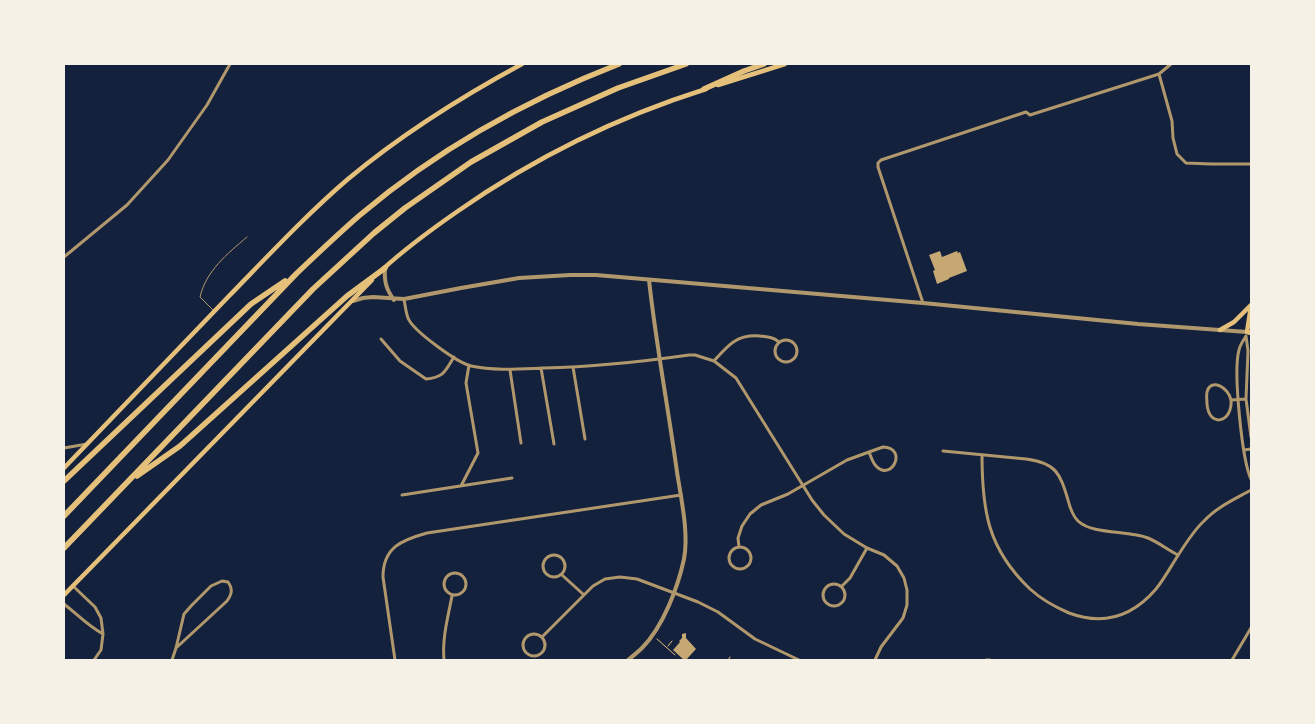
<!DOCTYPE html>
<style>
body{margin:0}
#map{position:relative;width:1315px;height:724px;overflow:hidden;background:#14213d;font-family:Quicksand,sans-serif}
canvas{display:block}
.frame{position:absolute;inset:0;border:65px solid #f6f1e7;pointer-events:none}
</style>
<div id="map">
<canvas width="1315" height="724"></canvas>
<div class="frame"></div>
</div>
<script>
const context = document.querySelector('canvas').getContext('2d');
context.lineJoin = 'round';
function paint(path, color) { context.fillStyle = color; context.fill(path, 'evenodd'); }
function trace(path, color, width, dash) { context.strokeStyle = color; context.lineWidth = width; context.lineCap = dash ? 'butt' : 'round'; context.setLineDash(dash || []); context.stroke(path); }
const building = new Path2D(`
 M 940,251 L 942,257 L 957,251 L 958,253 L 960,252 L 967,271 L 949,278 L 949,279 L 937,284 L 933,271 L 935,270 L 929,255 Z
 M 686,633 L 686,638 L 696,649 L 686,660 L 684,660 L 673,650 L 680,642 L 679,641 L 682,638 L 682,634 Z`);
const path = new Path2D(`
 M 657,639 L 675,655
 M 668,646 L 672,641
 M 728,660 L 730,657`);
const service = new Path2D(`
 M 213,310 L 200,297 C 206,271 227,254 247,237`);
const minor = new Path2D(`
 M 1171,64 L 1159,74 L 1172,121 L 1173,138 L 1177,154 L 1186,163 L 1211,164 L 1251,164
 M 64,257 L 127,205 L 168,160 L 207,105 L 230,64
 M 404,299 C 405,305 406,313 408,318 C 413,331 458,363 471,366 C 495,371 519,369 544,368 C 592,367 640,362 689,355 L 695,355 L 714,361 C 728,345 737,334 760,336 C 768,337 773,337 779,342
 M 923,303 L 878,167 L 878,163 L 881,160 L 1026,112 L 1030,115 L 1159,74
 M 1246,336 C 1243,341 1240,345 1239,350 C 1233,371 1242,460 1251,479
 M 1246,336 L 1248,351 L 1246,399 L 1251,437
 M 381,339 L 400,361 L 426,379 C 445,377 445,371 454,357
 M775 351a11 11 0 1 1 22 0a11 11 0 1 1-22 0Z
 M 714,361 L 736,378 L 812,500 L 824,515 L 844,534 L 867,548 L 884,555 L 897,566 L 904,578 L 907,590 L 907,605 L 903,618 L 881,647 L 875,660
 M 573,367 L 585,439
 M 541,368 L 554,444
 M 510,370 L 521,443
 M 1231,400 C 1233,422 1209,429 1207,404 C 1207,400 1206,396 1207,392 C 1211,377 1229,388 1231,400 L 1246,399
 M 883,447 C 908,448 892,481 877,467 C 873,464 871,457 869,452 Z
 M 64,448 L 87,444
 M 1244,450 L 1251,449
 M 943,451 L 1026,459 C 1056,463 1060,473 1068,500 C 1070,508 1072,515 1078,521 C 1093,535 1128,530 1148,538 C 1158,542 1168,550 1178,555
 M 982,455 C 982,511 988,549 1030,589 C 1041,599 1055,607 1069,613 C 1104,626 1132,617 1156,589 C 1164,579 1170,568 1177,557 C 1184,546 1194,530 1204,521 C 1217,507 1235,499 1251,490
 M 461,486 L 478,453 L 466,383 L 469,365
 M 402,495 L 512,478
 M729 558a11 11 0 1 1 22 0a11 11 0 1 1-22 0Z
 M 739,547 L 738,538 L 742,526 L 750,514 L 761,505 L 788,494 L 847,460 L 869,452
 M543 566a11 11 0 1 1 22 0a11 11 0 1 1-22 0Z
 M444 584a11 11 0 1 1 22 0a11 11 0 1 1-22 0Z
 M 562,575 L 584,595
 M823 595a11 11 0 1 1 22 0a11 11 0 1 1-22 0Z
 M 73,586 L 95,607 L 101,618 L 103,634 L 101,650 L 94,660
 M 842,586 L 850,578 L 867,548
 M 64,604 C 77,614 88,626 103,634
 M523 645a11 11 0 1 1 22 0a11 11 0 1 1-22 0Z
 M 542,637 L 593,586 L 605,579 L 620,577 L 637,579 L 698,602 L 718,612 L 755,639 L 799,660
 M 172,660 L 176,648 L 184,614 L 192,605 L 211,586 L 222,581 L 228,582 C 233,589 232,594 227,601 L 176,648
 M 395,660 L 383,577 C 383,547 402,540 427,533 L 681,495
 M 444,660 C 442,638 448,617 452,596
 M 986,660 L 990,660
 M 1232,660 L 1251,628`);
const tertiary = new Path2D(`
 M 385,268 C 384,281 386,289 394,300
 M 353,301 L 363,298 L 373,297 L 404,299 L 461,288 L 519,278 L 570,275 L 596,275 L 923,303 L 1138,324 L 1247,332
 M 628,660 C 633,656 638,652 642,648 C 663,627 678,587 684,559 C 689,533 681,498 677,472 C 668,407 656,344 649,280`);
const secondary = new Path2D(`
 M 718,85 L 785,64
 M 383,269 C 406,248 432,229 458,211 C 534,158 617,117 706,89
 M 1251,306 L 1247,332 L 1251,333
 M 1220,330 L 1234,322 L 1251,305
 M 64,468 C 119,411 174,353 229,296 C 268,256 306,215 348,179 C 402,134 461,97 522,64
 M 64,595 L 372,280`);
const motorway = new Path2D(`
 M 704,89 L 744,71 L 764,64
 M 137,476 L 180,446 L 347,296 L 385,268
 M 64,481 L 251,304 L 285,281
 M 64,516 L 296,274 C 317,254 338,234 360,215 C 437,150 526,100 619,64
 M 64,548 L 313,289 L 374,233 L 405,208 L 471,162 L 542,122 L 618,88 L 686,64`);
paint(building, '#c6a872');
trace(path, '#e5c07b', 1);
trace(service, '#b1986c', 1);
trace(minor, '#b1986c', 3);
trace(tertiary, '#b1986c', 4);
trace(secondary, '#e5c07b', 4.5);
trace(motorway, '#e5c07b', 5.5);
</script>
